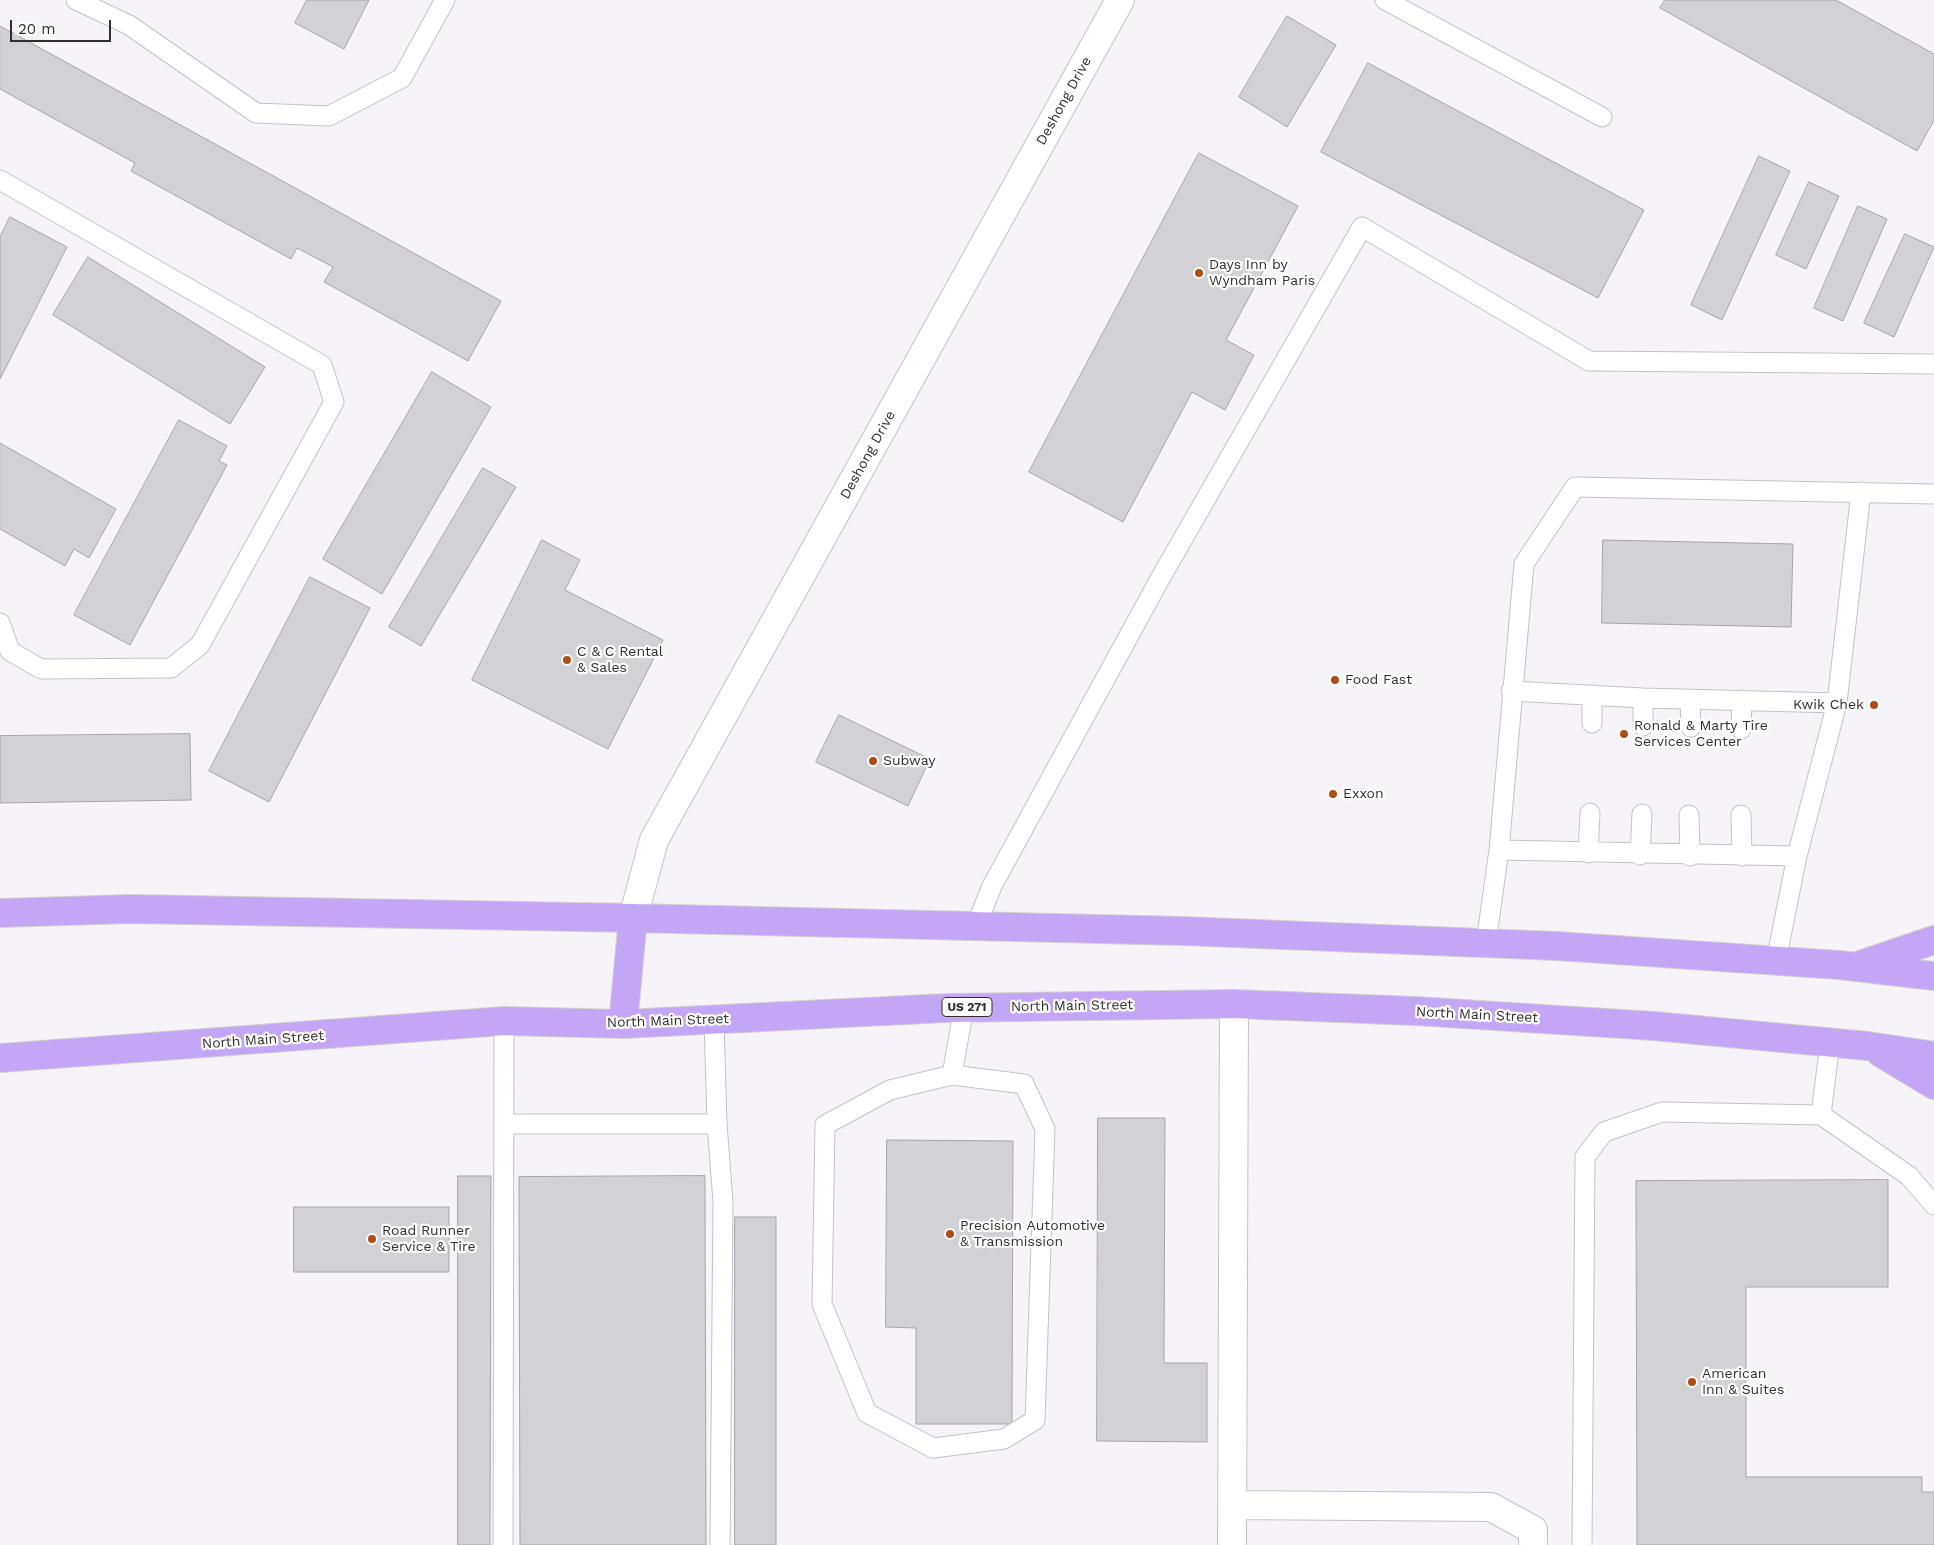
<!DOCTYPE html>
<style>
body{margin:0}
#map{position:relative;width:1934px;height:1545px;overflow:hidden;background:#f6f4f9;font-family:"Work Sans",sans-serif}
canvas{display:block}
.scale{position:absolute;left:10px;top:20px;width:101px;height:22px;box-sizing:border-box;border:2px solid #2f2e30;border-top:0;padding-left:6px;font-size:15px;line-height:18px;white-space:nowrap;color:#2f2e30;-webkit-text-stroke:4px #fff;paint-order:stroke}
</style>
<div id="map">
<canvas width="1934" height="1545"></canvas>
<div class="scale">20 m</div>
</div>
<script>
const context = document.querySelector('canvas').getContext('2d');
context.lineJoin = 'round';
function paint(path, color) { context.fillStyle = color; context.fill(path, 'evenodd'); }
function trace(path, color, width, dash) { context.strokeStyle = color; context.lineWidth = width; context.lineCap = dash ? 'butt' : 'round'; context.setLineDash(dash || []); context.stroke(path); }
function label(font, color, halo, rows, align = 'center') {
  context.font = font + ' "Work Sans",sans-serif'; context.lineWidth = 4.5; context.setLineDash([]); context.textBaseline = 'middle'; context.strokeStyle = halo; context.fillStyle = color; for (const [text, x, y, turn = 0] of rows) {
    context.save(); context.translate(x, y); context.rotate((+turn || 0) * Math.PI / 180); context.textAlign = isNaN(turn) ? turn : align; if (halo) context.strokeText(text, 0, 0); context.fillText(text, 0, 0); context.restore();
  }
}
const building = new Path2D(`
 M 307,0 L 369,0 L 344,49 L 295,23 Z
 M 1665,0 L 1836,0 L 1934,54 L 1934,120 L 1917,151 L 1660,8 Z
 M 1287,16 L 1336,45 L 1287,127 L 1239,97 Z
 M 0,26 L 501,301 L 468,361 L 324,282 L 333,267 L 297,248 L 291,259 L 131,171 L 135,163 L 0,89 Z
 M 1368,63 L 1644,210 L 1598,298 L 1321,152 Z
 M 1199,153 L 1298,206 L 1226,340 L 1254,355 L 1225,410 L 1192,392 L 1123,522 L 1029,472 Z
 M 1759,156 L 1790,171 L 1722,320 L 1691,305 Z
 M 1809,182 L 1839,196 L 1806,269 L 1776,255 Z
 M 1858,206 L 1887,219 L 1843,321 L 1814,308 Z
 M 10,217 L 67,247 L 0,379 L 0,237 Z
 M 1905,234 L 1934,247 L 1894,337 L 1864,323 Z
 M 88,257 L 265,367 L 230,424 L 53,315 Z
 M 432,372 L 491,407 L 382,594 L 323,559 Z
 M 179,420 L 227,446 L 219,461 L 227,465 L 130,645 L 74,615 Z
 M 0,443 L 116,509 L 89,558 L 74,549 L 65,566 L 0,529 Z
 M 483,468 L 516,487 L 421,646 L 389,627 Z
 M 542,540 L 580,560 L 565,590 L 663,640 L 608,749 L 472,680 Z
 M 1603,540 L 1793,544 L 1791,627 L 1602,623 Z
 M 310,577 L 370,608 L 269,802 L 209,771 Z
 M 839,715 L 930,759 L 908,806 L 816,762 Z
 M 190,734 L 191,800 L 0,803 L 0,736 Z
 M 1098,1118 L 1165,1118 L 1164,1363 L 1207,1363 L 1207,1442 L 1097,1441 Z
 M 887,1140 L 1013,1141 L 1012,1424 L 916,1424 L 916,1328 L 886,1327 Z
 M 458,1176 L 491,1176 L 490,1545 L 458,1545 Z
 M 705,1176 L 706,1545 L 520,1545 L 519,1177 Z
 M 1888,1180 L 1888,1287 L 1746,1287 L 1746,1477 L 1922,1477 L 1922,1492 L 1934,1492 L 1934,1545 L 1637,1545 L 1636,1181 Z
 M 294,1207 L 449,1207 L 449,1272 L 294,1272 Z
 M 735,1217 L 776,1217 L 776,1545 L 735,1545 Z`);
const lane = new Path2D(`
 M 76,0 L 129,25 L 256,113 L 329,116 L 402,78 L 445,0
 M 1385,0 L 1602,117
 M 0,180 L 322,365 L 334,402 L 200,645 L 171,668 L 41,669 L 10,651 L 0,623
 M 1511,691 L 1643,698 L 1837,703
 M 1592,695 L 1592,723
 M 1643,698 L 1643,726
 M 1690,699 L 1691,727
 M 1741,729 L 1742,700
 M 1689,815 L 1690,856
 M 1741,815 L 1742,856
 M 1499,850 L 1797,856
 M 1588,853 L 1590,813
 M 1640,855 L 1642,814
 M 976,926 L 992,886 L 1161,577 L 1362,227 L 1589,361 L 1934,364
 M 1486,943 L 1499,850 L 1524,564 L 1575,487 L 1934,494
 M 1776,961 L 1797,856 L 1837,703 L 1861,492
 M 714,1020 L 717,1124 L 723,1202 L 720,1545
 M 952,1075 L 1024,1084 L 1045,1129 L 1035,1420 L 1004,1439 L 933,1448 L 867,1413 L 822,1304 L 825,1125 L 890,1090 L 952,1075 L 964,1007
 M 1821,1115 L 1830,1043
 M 504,1124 L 717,1124
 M 503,1545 L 504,1021
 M 1582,1545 L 1585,1157 L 1604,1132 L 1662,1112 L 1821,1115 L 1909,1176 L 1934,1205`);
const street = new Path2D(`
 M 633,918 L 654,840 L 1120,0
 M 1232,1505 L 1491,1507 L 1533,1530 L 1533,1545
 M 1232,1545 L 1234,1004`);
const highway = new Path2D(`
 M 0,913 L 131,909 L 633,918 L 1183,931 L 1557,946 L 1839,965 L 1934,976
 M 1863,964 L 1934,940
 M 623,1024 L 633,918
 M 1881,1053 L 1934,1085
 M 0,1058 L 504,1021 L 623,1024 L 947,1008 L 1234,1004 L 1416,1011 L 1654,1026 L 1868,1046 L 1934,1056`);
const markers = [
 [1199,273,5,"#af4c18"],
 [567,660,5,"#af4c18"],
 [1335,680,5,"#af4c18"],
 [1874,705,5,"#af4c18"],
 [1624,734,5,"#af4c18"],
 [873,761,5,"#af4c18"],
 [1333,794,5,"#af4c18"],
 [950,1234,5,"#af4c18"],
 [372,1239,5,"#af4c18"],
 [1692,1382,5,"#af4c18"]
];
const shields = [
 [967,1007,50]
];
const shieldNames = [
 ["US 271",967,1007]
];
const streetNames = [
 ["Deshong Drive",1064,101,-61],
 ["Deshong Drive",868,455,-61],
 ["North Main Street",1072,1006,-1],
 ["North Main Street",1477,1015,3],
 ["North Main Street",668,1021,-2],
 ["North Main Street",263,1040,-4]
];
const poiNames = [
 ["Days Inn by",1209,265],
 ["Wyndham Paris",1209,281],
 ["C & C Rental",577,652],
 ["& Sales",577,668],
 ["Food Fast",1345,680],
 ["Kwik Chek",1864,705,"right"],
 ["Ronald & Marty Tire",1634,726],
 ["Services Center",1634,742],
 ["Subway",883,761],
 ["Exxon",1343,794],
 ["Precision Automotive",960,1226],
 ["& Transmission",960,1242],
 ["Road Runner",382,1231],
 ["Service & Tire",382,1247],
 ["American",1702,1374],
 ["Inn & Suites",1702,1390]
];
paint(building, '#d1d1d6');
trace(building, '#a5a5aa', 1);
trace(lane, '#c4c2c7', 21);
trace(street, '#c4c2c7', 30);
trace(highway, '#d1d1d1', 30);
trace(lane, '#fff', 19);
trace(street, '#fff', 28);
trace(highway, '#c3a7f6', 28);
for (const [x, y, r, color] of markers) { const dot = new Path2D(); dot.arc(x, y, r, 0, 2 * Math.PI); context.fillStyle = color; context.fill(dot); trace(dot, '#fff', 2); }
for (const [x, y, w] of shields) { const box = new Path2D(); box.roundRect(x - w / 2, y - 9.5, w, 19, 4); context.fillStyle = '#fff'; context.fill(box); trace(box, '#2f2e30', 1); }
label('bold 12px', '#2f2e30', null, shieldNames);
label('14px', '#2f2e30', '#fff', streetNames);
label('14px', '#2f2e30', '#fff', poiNames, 'left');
</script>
